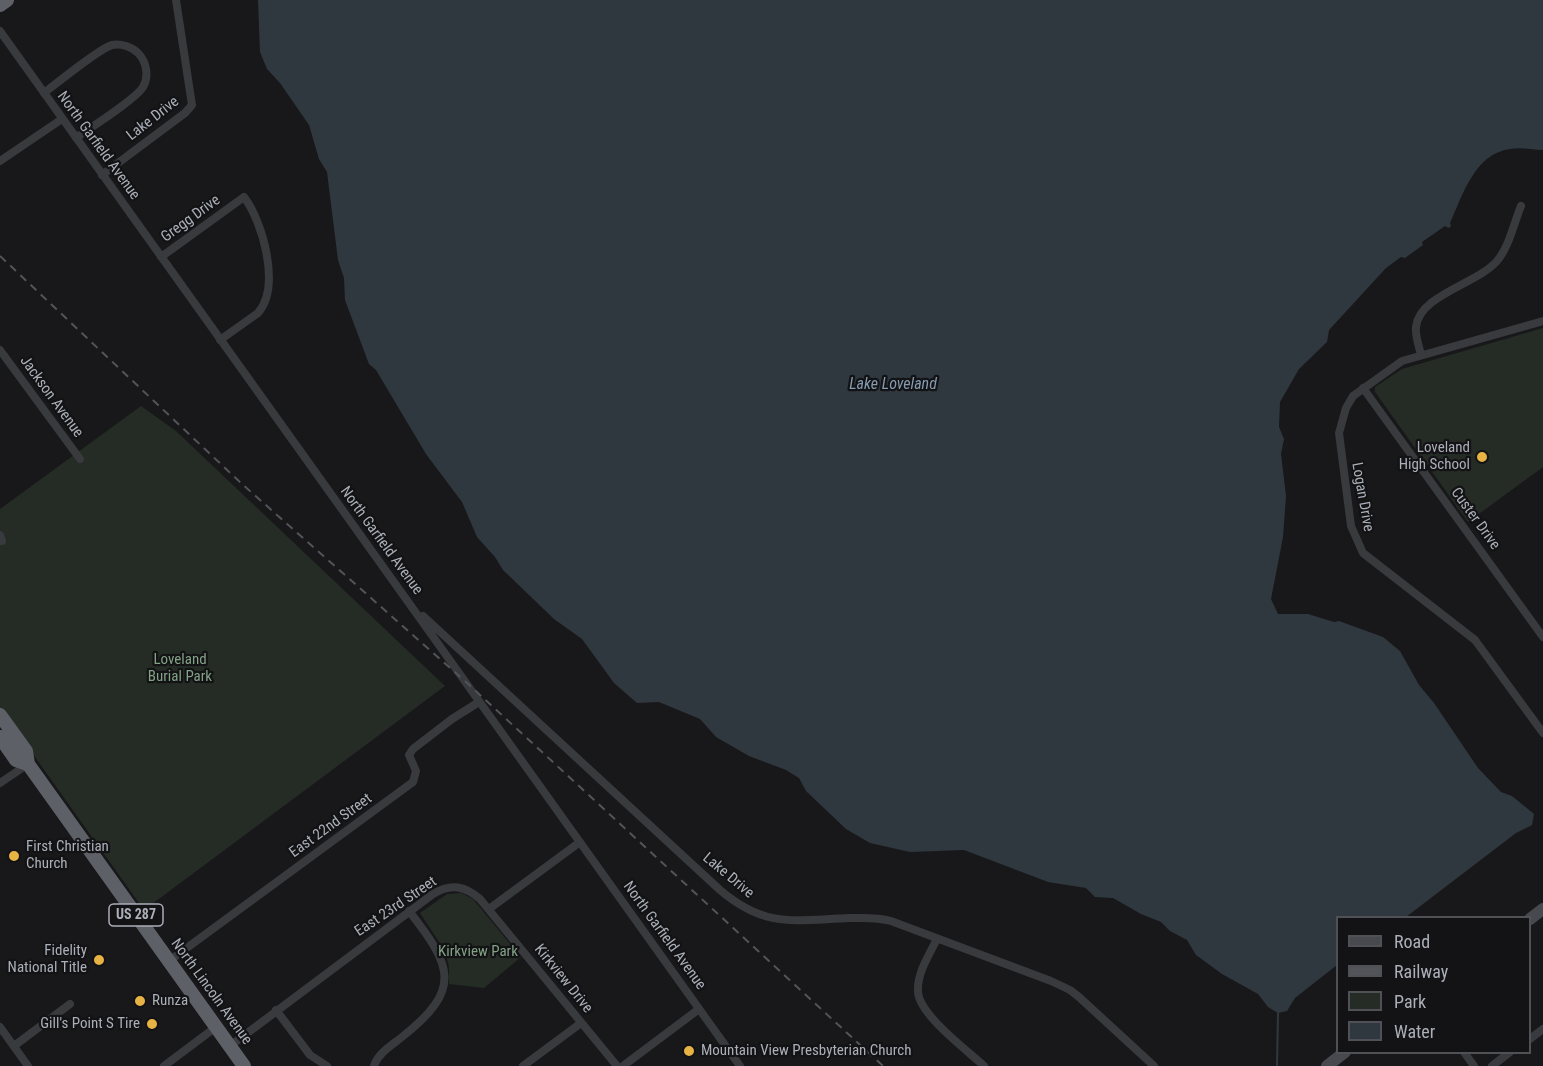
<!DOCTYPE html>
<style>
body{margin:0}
#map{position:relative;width:1543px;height:1066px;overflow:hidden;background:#18181a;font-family:"Roboto Condensed",sans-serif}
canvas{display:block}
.legend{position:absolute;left:1336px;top:916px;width:195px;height:138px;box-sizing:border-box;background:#131315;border:2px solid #505156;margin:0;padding:8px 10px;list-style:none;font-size:18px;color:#abafb8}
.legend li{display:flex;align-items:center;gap:12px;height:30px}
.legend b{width:30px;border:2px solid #505156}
</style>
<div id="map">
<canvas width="1543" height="1066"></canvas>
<ul class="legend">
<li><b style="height:8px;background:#47494e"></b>Road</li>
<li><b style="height:8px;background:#525459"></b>Railway</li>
<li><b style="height:16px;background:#242c25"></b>Park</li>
<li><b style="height:16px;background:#30383f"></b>Water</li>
</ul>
</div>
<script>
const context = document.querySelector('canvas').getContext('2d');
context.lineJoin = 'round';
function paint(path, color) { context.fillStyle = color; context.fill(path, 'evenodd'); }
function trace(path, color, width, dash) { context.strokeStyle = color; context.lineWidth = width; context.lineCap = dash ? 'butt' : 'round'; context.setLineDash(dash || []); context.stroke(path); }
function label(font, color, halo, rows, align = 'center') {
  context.font = font + ' "Roboto Condensed",sans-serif'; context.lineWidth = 4.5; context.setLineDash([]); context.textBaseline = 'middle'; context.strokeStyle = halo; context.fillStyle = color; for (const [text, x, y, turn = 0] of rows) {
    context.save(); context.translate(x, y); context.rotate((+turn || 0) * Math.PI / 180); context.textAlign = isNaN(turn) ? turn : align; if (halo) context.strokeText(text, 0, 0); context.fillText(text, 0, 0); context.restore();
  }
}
const green = new Path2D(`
 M 1543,328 L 1543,467 L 1468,522 L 1375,392 L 1375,387 L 1402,369 Z
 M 141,406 L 176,431 L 445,686 L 144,910 L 0,708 L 0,509 Z
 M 461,893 L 473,899 L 521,957 L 484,988 L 449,984 L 449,967 L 445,951 L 420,913 L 447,894 Z`);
const water = new Path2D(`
 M 258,0 L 1543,0 L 1543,150 C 1533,150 1520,147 1510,149 C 1474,154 1463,195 1450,223 L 1451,226 L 1449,228 L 1445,226 L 1422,242 L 1423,245 L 1405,258 L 1401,257 L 1386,268 L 1329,330 L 1327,342 L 1299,369 L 1280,402 L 1279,427 L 1284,439 L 1281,454 L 1286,496 L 1283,537 L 1271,599 L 1278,614 L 1308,614 L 1334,622 L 1339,621 L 1383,637 L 1400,651 L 1419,685 L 1434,703 L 1478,768 L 1501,792 L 1512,796 L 1534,814 L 1532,825 L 1516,833 L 1406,917 L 1338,918 L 1337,965 L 1295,998 L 1287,1011 L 1278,1013 L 1268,1007 L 1258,994 L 1222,974 L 1196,955 L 1187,940 L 1170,931 L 1161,922 L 1141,914 L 1113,898 L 1095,897 L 1086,888 L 1048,882 L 964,850 L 910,852 L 870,843 L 846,829 L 806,791 L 799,778 L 786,770 L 749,756 L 716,737 L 700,719 L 659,702 L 637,703 L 614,683 L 582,639 L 554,619 L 503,570 L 495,557 L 477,537 L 462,502 L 426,454 L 376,370 L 369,364 L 345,300 L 344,278 L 338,260 L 327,172 L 319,159 L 309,125 L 280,83 L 267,69 L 260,52 Z`);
const stream = new Path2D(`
 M 1277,1066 L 1278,1013`);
const minor = new Path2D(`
 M 0,31 L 740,1066
 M 44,93 C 57,83 100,48 112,45 C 121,43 132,47 138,53 C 147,62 149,77 143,87 C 136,99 90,128 76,138
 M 0,161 L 62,119
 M 102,175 L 185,113 L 192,105 L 176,0
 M 161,257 L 244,197 C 263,222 281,287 258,313 L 220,340
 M 1543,321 L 1402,361 L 1353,396 L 1346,408 L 1339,433 L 1351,526 L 1363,553 L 1475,640 L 1543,733
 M 0,350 L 80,459
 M 1421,355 C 1419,346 1415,336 1416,327 C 1419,295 1477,284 1497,261 C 1509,247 1514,223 1521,206
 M 1363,388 L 1543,637
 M 0,535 L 2,541
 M 423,616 L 720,890 C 766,929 794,920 850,918 C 864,918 877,917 891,921 L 1051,981 L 1070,990 L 1079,997 L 1154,1066
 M 0,783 L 28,764
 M 489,909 L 580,842
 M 937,939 C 929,955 917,973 918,991 C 918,1014 967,1050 984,1066
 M 169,961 L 413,782 L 416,771 L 409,755 L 413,749 L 452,719 L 479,702
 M 276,1010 L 310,1055 L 327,1066
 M 0,1027 L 28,1066
 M 1530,1039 L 1543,1029
 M 14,1046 L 70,1004
 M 230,1046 L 433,894 C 451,883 465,886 480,899 L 617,1066
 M 1464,1052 L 1474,1066
 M 164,1066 L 216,1027
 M 374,1066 C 378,1053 392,1045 402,1037 C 463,989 452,966 409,911
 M 523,1066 L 581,1023
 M 623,1066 L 699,1009
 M 1492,1066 L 1510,1052`);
const secondary = new Path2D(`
 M 1530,919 L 1543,909
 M 1327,1066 L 1345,1052`);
const trunk = new Path2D(`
 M 0,5 L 7,0
 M 0,715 L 26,751 L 28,764
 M 0,737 L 16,760 L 28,764 L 244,1066`);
const rail = new Path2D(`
 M 0,256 L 242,484 L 466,682 L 883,1066`);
const markers = [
 [1482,457,6,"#e6b344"],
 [14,856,6,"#e6b344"],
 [99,960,6,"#e6b344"],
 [140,1001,6,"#e6b344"],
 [152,1024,6,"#e6b344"],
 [689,1051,6,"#e6b344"]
];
const shields = [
 [136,915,54]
];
const shieldNames = [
 ["US 287",136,915]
];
const streetNames = [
 ["Lake Drive",153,119,-38],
 ["North Garfield Avenue",98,146,54],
 ["Gregg Drive",191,219,-36],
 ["Jackson Avenue",51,397,54],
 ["Logan Drive",1362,497,80],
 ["Custer Drive",1475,519,54],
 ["North Garfield Avenue",381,541,54],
 ["East 22nd Street",331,826,-36],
 ["Lake Drive",728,876,40],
 ["East 23rd Street",396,907,-34],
 ["North Garfield Avenue",664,936,54],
 ["Kirkview Drive",563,979,51],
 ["North Lincoln Avenue",211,992,54]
];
const poiNames = [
 ["Loveland",1470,448],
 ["High School",1470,465],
 ["First Christian",26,847,"left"],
 ["Church",26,864,"left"],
 ["Fidelity",87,951],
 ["National Title",87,968],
 ["Runza",152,1001,"left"],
 ["Gill's Point S Tire",140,1024],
 ["Mountain View Presbyterian Church",701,1051,"left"]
];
const parkNames = [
 ["Loveland",180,660],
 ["Burial Park",180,677],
 ["Kirkview Park",478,952]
];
const waterNames = [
 ["Lake Loveland",893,385]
];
paint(green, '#242c25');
paint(water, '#30383f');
trace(stream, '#30383f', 2);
trace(minor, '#393a3e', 8);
trace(secondary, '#47494e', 12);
trace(trunk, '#5d6066', 14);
trace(rail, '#525459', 2, [8, 6]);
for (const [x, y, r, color] of markers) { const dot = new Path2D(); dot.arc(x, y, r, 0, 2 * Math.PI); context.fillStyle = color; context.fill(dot); trace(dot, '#131315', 2); }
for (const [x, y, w] of shields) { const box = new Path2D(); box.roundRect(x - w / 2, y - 11, w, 22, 4.5); context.fillStyle = '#131315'; context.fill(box); trace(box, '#abafb8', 1.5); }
label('bold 14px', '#abafb8', null, shieldNames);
label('15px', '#abafb8', '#131315', streetNames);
label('15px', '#abafb8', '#131315', poiNames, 'right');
label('15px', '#83a286', '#131315', parkNames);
label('italic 16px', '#849bb1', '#131315', waterNames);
</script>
